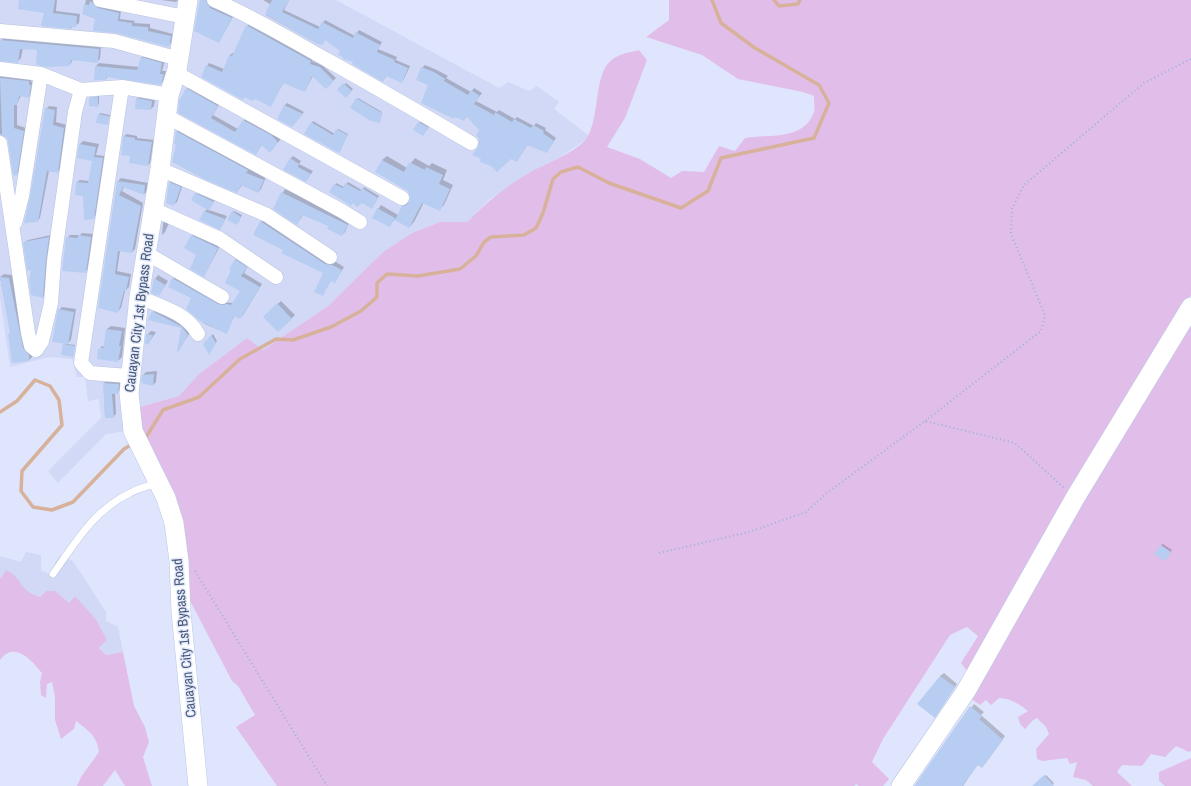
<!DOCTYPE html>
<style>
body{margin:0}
canvas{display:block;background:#dfe5fc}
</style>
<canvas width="1191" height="786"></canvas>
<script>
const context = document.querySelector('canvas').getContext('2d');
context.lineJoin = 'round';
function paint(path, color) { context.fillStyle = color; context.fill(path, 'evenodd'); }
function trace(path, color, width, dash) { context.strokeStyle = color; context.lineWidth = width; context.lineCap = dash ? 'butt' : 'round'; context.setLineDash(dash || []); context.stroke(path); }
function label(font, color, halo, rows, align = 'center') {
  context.font = font + ' "Archivo Narrow",sans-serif'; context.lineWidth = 3; context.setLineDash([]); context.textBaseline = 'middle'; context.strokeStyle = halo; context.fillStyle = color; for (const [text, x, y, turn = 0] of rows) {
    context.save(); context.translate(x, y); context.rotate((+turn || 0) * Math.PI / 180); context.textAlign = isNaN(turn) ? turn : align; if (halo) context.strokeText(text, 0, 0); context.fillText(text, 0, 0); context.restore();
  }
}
const residential = new Path2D(`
 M 0,0 L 336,0 L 499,88 L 508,82 L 529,91 L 537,86 L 559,102 L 554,109 L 588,135 L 584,141 L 560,157 L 529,173 L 490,199 L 467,222 L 440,222 L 412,233 L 383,252 L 328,306 L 263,350 L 247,338 L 199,374 L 179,396 L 136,408 L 127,431 L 106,434 L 58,483 L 48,471 L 101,418 L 99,399 L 88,401 L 85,377 L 77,377 L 72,359 L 49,357 L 10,367 L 0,297 Z
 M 26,552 L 41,555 L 41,570 L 49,574 L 60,555 L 73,561 L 106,612 L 106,621 L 118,627 L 123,652 L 106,655 L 99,648 L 107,640 L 96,619 L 75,596 L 69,603 L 46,591 L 40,597 L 29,594 L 22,587 L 0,577 L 0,556 L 21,562 Z`);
const green = new Path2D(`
 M 669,0 L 1191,0 L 1191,295 L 969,673 L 961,663 L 978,636 L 967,627 L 950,635 L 883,739 L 872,762 L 889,779 L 883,786 L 859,786 L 856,784 L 854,786 L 277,786 L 236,727 L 255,715 L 238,686 L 232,681 L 187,595 L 136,408 L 179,396 L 199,374 L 247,338 L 263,350 L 328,306 L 383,252 L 412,233 L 440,222 L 467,222 C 486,203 506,186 529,173 C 544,164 575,153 585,140 C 602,119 591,69 616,57 C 623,53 632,52 639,50 L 647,60 L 625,118 L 607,147 L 640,159 L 671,178 L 682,171 L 704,172 L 719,146 L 735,151 L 745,138 C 768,134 804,141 814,112 C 815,108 814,101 814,96 L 803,92 L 738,79 L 702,55 L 646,37 L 669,20 Z
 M 1191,322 L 1191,751 L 1189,752 L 1176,746 L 1165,757 L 1151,754 L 1142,766 L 1122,765 L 1117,772 L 1132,786 L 1093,786 L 1086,780 L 1073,777 L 1077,762 L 1070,764 L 1067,758 L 1043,761 L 1037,759 L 1036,749 L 1049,734 L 1046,727 L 1037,718 L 1032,721 L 1025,729 L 1020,724 L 1018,717 L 1028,711 C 1018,703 1011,699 999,698 L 991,705 L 986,700 L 980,705 L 970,698 L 1033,586 Z
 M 6,570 C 22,577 19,591 40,597 L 46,591 L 55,591 L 69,603 L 75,596 L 96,619 L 107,640 L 99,648 L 106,655 L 123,652 L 134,706 L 145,727 L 149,742 L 143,757 L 152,786 L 125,786 L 115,770 L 103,786 L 77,786 L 81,777 L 99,752 C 97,736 89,731 76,721 L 74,729 L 61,739 L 55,720 L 55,697 L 52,682 L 47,684 L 46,698 L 41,695 L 40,682 L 42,673 C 32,661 15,640 0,660 L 0,577 L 1,578 Z
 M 1191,758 L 1191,786 L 1165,786 L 1159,781 L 1159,772 Z`);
const shadow = new Path2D(`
 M 20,0 L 57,0 L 56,11 L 80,14 L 79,23 L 71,28 Z
 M 86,0 L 95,0 L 121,10 L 120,19 L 135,21 L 134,23 L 150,24 L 150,28 L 173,34 L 171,43 L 168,45 L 83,14 Z
 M 161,0 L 178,0 L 176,2 Z
 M 202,0 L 209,0 L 234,15 L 219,42 Z
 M 263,0 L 289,0 L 284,10 L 320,27 L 325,20 L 355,36 L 359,30 L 382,42 L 378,49 L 397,57 L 396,60 L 410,66 L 404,79 L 402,81 L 387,75 L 383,81 L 326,39 L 322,44 L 318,44 L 266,15 L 270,4 Z
 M 249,23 L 313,58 L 312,61 L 322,65 L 336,78 L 326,88 L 313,76 L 305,91 L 284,82 L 271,105 L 255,98 L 245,96 L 242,99 L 207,66 L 209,63 L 224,69 L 230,55 L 233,53 L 234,54 Z
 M 4,37 L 101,46 L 100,59 L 97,62 L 73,59 L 70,65 L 38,49 L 23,48 L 21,58 L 17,62 L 0,60 L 0,42 Z
 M 145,55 L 165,60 L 162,71 L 166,71 L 164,81 L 160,84 L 108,76 L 106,79 L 96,66 L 99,63 L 139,67 L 141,58 Z
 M 425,65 L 437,70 L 448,76 L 446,78 L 471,92 L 474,88 L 482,93 L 476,101 L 497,112 L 499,110 L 515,119 L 517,117 L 534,126 L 536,123 L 546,128 L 545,130 L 556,138 L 549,149 L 528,144 L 517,161 L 479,147 L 481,130 L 467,116 L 464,120 L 430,84 L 422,68 Z
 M 0,76 L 32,78 L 31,82 L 33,82 L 31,94 L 28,97 L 21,95 L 17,104 L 17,125 L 26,128 L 19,172 L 16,175 L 8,137 L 0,134 Z
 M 346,83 L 353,89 L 346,97 L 338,90 Z
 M 189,86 L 220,103 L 213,115 L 238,129 L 246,117 L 280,138 L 280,140 L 273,148 L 262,144 L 256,154 L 179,112 L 187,89 Z
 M 140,95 L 155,98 L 154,106 L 151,109 L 137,98 Z
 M 99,96 L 99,104 L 97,106 L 90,98 Z
 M 358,98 L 382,112 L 379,122 L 357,99 Z
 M 287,103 L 304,112 L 294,124 L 285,105 Z
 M 49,106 L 57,107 L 56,122 L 67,125 L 61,169 L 57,172 L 49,171 L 40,218 L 37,221 L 31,198 L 46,109 Z
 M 100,113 L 110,115 L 107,124 L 99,115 Z
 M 422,119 L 431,124 L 423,135 L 415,130 Z
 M 313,121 L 335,134 L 338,129 L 348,134 L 340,151 L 306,133 Z
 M 180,128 L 250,167 L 249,169 L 266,177 L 261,189 L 258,192 L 242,185 L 237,192 L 177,144 L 177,131 Z
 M 127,134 L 137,136 L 137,138 L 154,140 L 150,163 L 148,165 L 131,155 L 124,136 Z
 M 83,141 L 99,144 L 96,155 L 105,156 L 96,215 L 93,218 L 77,182 L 80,180 L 89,181 L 93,160 L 78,157 L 80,144 Z
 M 293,156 L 301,161 L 299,164 L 313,171 L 306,181 L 290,159 Z
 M 387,156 L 407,168 L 415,158 L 429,166 L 432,163 L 447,170 L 443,180 L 453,185 L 444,205 L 440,209 L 424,202 L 414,222 L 409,227 L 395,219 L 389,226 L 378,209 L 381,205 L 398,215 L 402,207 L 411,200 L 409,190 L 382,160 Z
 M 121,178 L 148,183 L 147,191 L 144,194 L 124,187 L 122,191 L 143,203 L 135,249 L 132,252 L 120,251 L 117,271 L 131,274 L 129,287 L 125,291 L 121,308 L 118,311 L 99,308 L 118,181 Z
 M 173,179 L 183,184 L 177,202 L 173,205 L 170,183 Z
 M 348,182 L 362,190 L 364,187 L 379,196 L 372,208 L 362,202 L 353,202 L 331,192 L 336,183 L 344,187 Z
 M 285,189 L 350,221 L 345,232 L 342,235 L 330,225 L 303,215 L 297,224 L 274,208 Z
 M 198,193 L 215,200 L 209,210 L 227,216 L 220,229 L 204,212 L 208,208 L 196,194 Z
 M 234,211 L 242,215 L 238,223 L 233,212 Z
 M 264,219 L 328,262 L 336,262 L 344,267 L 335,282 L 331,280 L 323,294 L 324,273 L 284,249 L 261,222 Z
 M 167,220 L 170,221 L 165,232 L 162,235 L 163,223 Z
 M 195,232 L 221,244 L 204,276 L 192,236 Z
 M 82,233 L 94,234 L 88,269 L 85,272 L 67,238 L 70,235 L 80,235 Z
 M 51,235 L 46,294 L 43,297 L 24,243 L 28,240 Z
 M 238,257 L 249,264 L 244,273 L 262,284 L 243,315 L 240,318 L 235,315 L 226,333 L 205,324 L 187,309 L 193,298 L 173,279 L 176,276 L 221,302 L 234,303 L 242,290 L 235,260 Z
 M 4,274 L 12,275 L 26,344 L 32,351 L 32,357 L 29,360 L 9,335 L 11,333 L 0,277 Z
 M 158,275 L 168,281 L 159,295 L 155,279 Z
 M 281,301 L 295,315 L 278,331 L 264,317 Z
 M 62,307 L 76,309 L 71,340 L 67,344 L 75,345 L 73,356 L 64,345 L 66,343 L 59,310 Z
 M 156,308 L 191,331 L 178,351 L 182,327 L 149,319 Z
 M 111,326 L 125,328 L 122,357 L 119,360 L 98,358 L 99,350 L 102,346 L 105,347 L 107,329 ZM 100,348 L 108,349 L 100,350 Z
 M 151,331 L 156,332 L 148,344 L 147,335 Z
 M 213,334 L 217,341 L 210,352 L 204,344 Z
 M 157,371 L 156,382 L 153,385 L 143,375 L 146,372 Z
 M 107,380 L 121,381 L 121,390 L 115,393 L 116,414 L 113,417 L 105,417 L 104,383 Z
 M 1163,544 L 1172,550 L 1166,559 L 1161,545 Z
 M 944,673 L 957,684 L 938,713 L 940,676 Z
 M 974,704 L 984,712 L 981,715 L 1005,736 L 985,764 L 978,764 L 963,786 L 916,786 Z
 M 1046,775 L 1054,783 L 1051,786 L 1041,786 L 1037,783 Z`);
const stream = new Path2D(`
 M 774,0 L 779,6 L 798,4 L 800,0
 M 0,412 L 17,401 L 35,380 L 50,386 L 59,400 L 62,425 L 22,471 L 21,491 L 33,507 L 52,510 L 73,502 L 124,449 L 134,443
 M 143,438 L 146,437 L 163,410 L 199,397 L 240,359 L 276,339 L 293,340 L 331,327 L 361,311 L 377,297 L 377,283 L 387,274 L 418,276 L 460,269 L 476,256 L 484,242 L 491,237 L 524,235 L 536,228 L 543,213 L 553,179 L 561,172 L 578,167 L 609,183 L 681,208 L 708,191 L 721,158 L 814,138 L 829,103 L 819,85 L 755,48 L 721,23 L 712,0`);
const building = new Path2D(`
 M 19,0 L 55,0 L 53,13 L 77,16 L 76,27 L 71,27 L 71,29 L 41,26 L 44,13 L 18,9 Z
 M 200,0 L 206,0 L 210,8 L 232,18 L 219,43 L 194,31 Z
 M 272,0 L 289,0 L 282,12 L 318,29 L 322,22 L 353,38 L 355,32 L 380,45 L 377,52 L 395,60 L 394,62 L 408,68 L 402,83 L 386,76 L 383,82 L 352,64 L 353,62 L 343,59 L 343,57 L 338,55 L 340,51 L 325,40 L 322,45 L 319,44 L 319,45 L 265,14 Z
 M 90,1 L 98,8 L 119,13 L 118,21 L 132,23 L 132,26 L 148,27 L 148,31 L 171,36 L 169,47 L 116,33 L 93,31 L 95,18 L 82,14 L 84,4 L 89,5 Z
 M 246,25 L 311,61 L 310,64 L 320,67 L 334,81 L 326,89 L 312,76 L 305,92 L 283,83 L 271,107 L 255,99 L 253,101 L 244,97 L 243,100 L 201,77 L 206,65 L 222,72 L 229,55 L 232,56 Z
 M 0,40 L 99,49 L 98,63 L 71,60 L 70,66 L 46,67 L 36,65 L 37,50 L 20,49 L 18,63 L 0,61 Z
 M 141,57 L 162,63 L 160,74 L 164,74 L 161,85 L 106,77 L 106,80 L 94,80 L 95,66 L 137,70 Z
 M 421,67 L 434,72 L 445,79 L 444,81 L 468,95 L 471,90 L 480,96 L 474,104 L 494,115 L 495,112 L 512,122 L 514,119 L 531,128 L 533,125 L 544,131 L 543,133 L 554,141 L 547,153 L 527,145 L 517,162 L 511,159 L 497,172 L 491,166 L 480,162 L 481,159 L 472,155 L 478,147 L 479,138 L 476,136 L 479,130 L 466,116 L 464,121 L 455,117 L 454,119 L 421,103 L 428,85 L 416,80 Z
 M 0,78 L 29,81 L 29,85 L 31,85 L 29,98 L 19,96 L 17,105 L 14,105 L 14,128 L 24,131 L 17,176 L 13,175 L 8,141 L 6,137 L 0,135 L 2,134 Z
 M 343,83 L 352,91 L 346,98 L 337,90 Z
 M 186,88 L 218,106 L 211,118 L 235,132 L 243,120 L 271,135 L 277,141 L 277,144 L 270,153 L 261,145 L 256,155 L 178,113 L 179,101 Z
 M 98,97 L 98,107 L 89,106 L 89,98 Z
 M 136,98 L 152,101 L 151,110 L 135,109 Z
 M 356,98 L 382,113 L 380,123 L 371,121 L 350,108 Z
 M 284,105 L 303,114 L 292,127 L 277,119 Z
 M 45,108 L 55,110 L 53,125 L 64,128 L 58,173 L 47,171 L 38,222 L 24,223 L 30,197 Z
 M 98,114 L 109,116 L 108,125 L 96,123 Z
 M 311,122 L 333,135 L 336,129 L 348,135 L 339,153 L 304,134 Z
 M 418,122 L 428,127 L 423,136 L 413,130 Z
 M 176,131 L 248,170 L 246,173 L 264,180 L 258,193 L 241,185 L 237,193 L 204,179 L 172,162 L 176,145 L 174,144 Z
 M 123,136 L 135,138 L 135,140 L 152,142 L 148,166 L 129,163 L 130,156 L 121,155 Z
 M 79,144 L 96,147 L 94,157 L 103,158 L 94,219 L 84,220 L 83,196 L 75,195 L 76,182 L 88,183 L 92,161 L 77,158 Z
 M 290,158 L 299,164 L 298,167 L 311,174 L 306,182 L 283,170 Z
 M 382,160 L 404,172 L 409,162 L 425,170 L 426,167 L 443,175 L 439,184 L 450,189 L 440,211 L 422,203 L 409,228 L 395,220 L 402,206 L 407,205 L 410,197 L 408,191 L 375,172 Z
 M 117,181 L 145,185 L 144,195 L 123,187 L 119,195 L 141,206 L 132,253 L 118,251 L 115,274 L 129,277 L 126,291 L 124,291 L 118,313 L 98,308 Z
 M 169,182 L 181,187 L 174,206 L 166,203 Z
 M 345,183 L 360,191 L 362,188 L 378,198 L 372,209 L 362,203 L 357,207 L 353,203 L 351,206 L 329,192 L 334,184 L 343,188 Z
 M 281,192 L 348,225 L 342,236 L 327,229 L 328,226 L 302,215 L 297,225 L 273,209 Z
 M 195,193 L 214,202 L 209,211 L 191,200 Z
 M 377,208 L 395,218 L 390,227 L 372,218 Z
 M 204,211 L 225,219 L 220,230 L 199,220 Z
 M 232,211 L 241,217 L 237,225 L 227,220 Z
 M 260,221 L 325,264 L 332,265 L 342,270 L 335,283 L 330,281 L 323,296 L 314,292 L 323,273 L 281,253 L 283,250 L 253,235 Z
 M 78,235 L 91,237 L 86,273 L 62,271 L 66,237 L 78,238 Z
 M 191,235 L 218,248 L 204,277 L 190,269 L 196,255 L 184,248 Z
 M 49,237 L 46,260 L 43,298 L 31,295 L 29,280 L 31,270 L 27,271 L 23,242 Z
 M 235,259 L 247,267 L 241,276 L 260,287 L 240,319 L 234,316 L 227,334 L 200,321 L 186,309 L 191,298 L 168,287 L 172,278 L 218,304 L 222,305 L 227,304 L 231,305 L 240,291 L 225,283 L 231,270 L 229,269 Z
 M 0,277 L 9,278 L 23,348 L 29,355 L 29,361 L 12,363 L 8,334 L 10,334 Z
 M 154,278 L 165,285 L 159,296 L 151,293 Z
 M 277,303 L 292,319 L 278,332 L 263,317 Z
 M 58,309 L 74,312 L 68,344 L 52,342 Z
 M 152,311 L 175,323 L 182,327 L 188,335 L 178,352 L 177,351 L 181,328 L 148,320 Z
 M 106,329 L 122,331 L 119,346 L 121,346 L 118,362 L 97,359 L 98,349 L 103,350 Z
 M 146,334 L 153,335 L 148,345 L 145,343 Z
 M 211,335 L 216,343 L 209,355 L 203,344 Z
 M 63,344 L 75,346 L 73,357 L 61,355 Z
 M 154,374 L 153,386 L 141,383 L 142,375 Z
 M 103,383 L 119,384 L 118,394 L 112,394 L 114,418 L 105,418 Z
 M 1161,545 L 1171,552 L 1165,561 L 1154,554 Z
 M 940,676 L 955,687 L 935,718 L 917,704 Z
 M 970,706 L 982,716 L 979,719 L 1003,740 L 982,768 L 978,765 L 962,786 L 914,786 Z
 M 1044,775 L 1054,786 L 1032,786 Z`);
const path = new Path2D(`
 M 925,421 L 1041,331 L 1045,315 L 1011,234 L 1012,209 L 1024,185 L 1144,83 L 1191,59
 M 659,553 L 749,532 L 806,512 L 827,493 L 925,421 L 1015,443 L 1064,488
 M 195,571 L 327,786`);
const lane = new Path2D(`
 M 53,574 C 75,543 94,510 130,493 C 139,488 149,486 159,483`);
const street = new Path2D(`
 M 100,0 L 185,17
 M 214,0 C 254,17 291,40 329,61 C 377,88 424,115 471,143
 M 0,31 L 114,41 L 179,59
 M 0,69 L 41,74 L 81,90 L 122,87 L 169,95
 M 176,73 L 402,198
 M 122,87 L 81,363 L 90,373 L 129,376
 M 166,116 L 342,211 L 360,222
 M 0,143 L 28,333 L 31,346 L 36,350 L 42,341 L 51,303 L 54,261 L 64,190 L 75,112 L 81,90
 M 160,169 L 267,215 L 330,257
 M 153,209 L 220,239 L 276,277
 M 15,223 L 22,196 L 41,74
 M 146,253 L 222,297
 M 139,297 C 160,306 187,313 198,334`);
const secondary = new Path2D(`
 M 188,0 L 177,70 L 169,95 L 160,169 L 139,297 L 129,393 L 133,431 L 166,498 L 174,523 L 179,561 L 181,612 L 198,786
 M 901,786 L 966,691 L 1075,498 L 1191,307`);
const streetNames = [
 ["Cauayan City 1st Bypass Road",140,313,-83],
 ["Cauayan City 1st Bypass Road",185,638,-95]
];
paint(residential, '#d1d9f6');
paint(green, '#e1bee9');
paint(shadow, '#0003');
trace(stream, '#d7b19a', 3.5);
paint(building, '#b7cef2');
trace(lane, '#b9c4dd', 8);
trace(street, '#b9c4dd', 15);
trace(secondary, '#b9c7e5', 20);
trace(path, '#9ab2d6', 2, [1, 3]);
trace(lane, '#fff', 7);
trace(street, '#fff', 14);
trace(secondary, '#fff', 19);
label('14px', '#475a73', '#e6eaff', streetNames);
</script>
